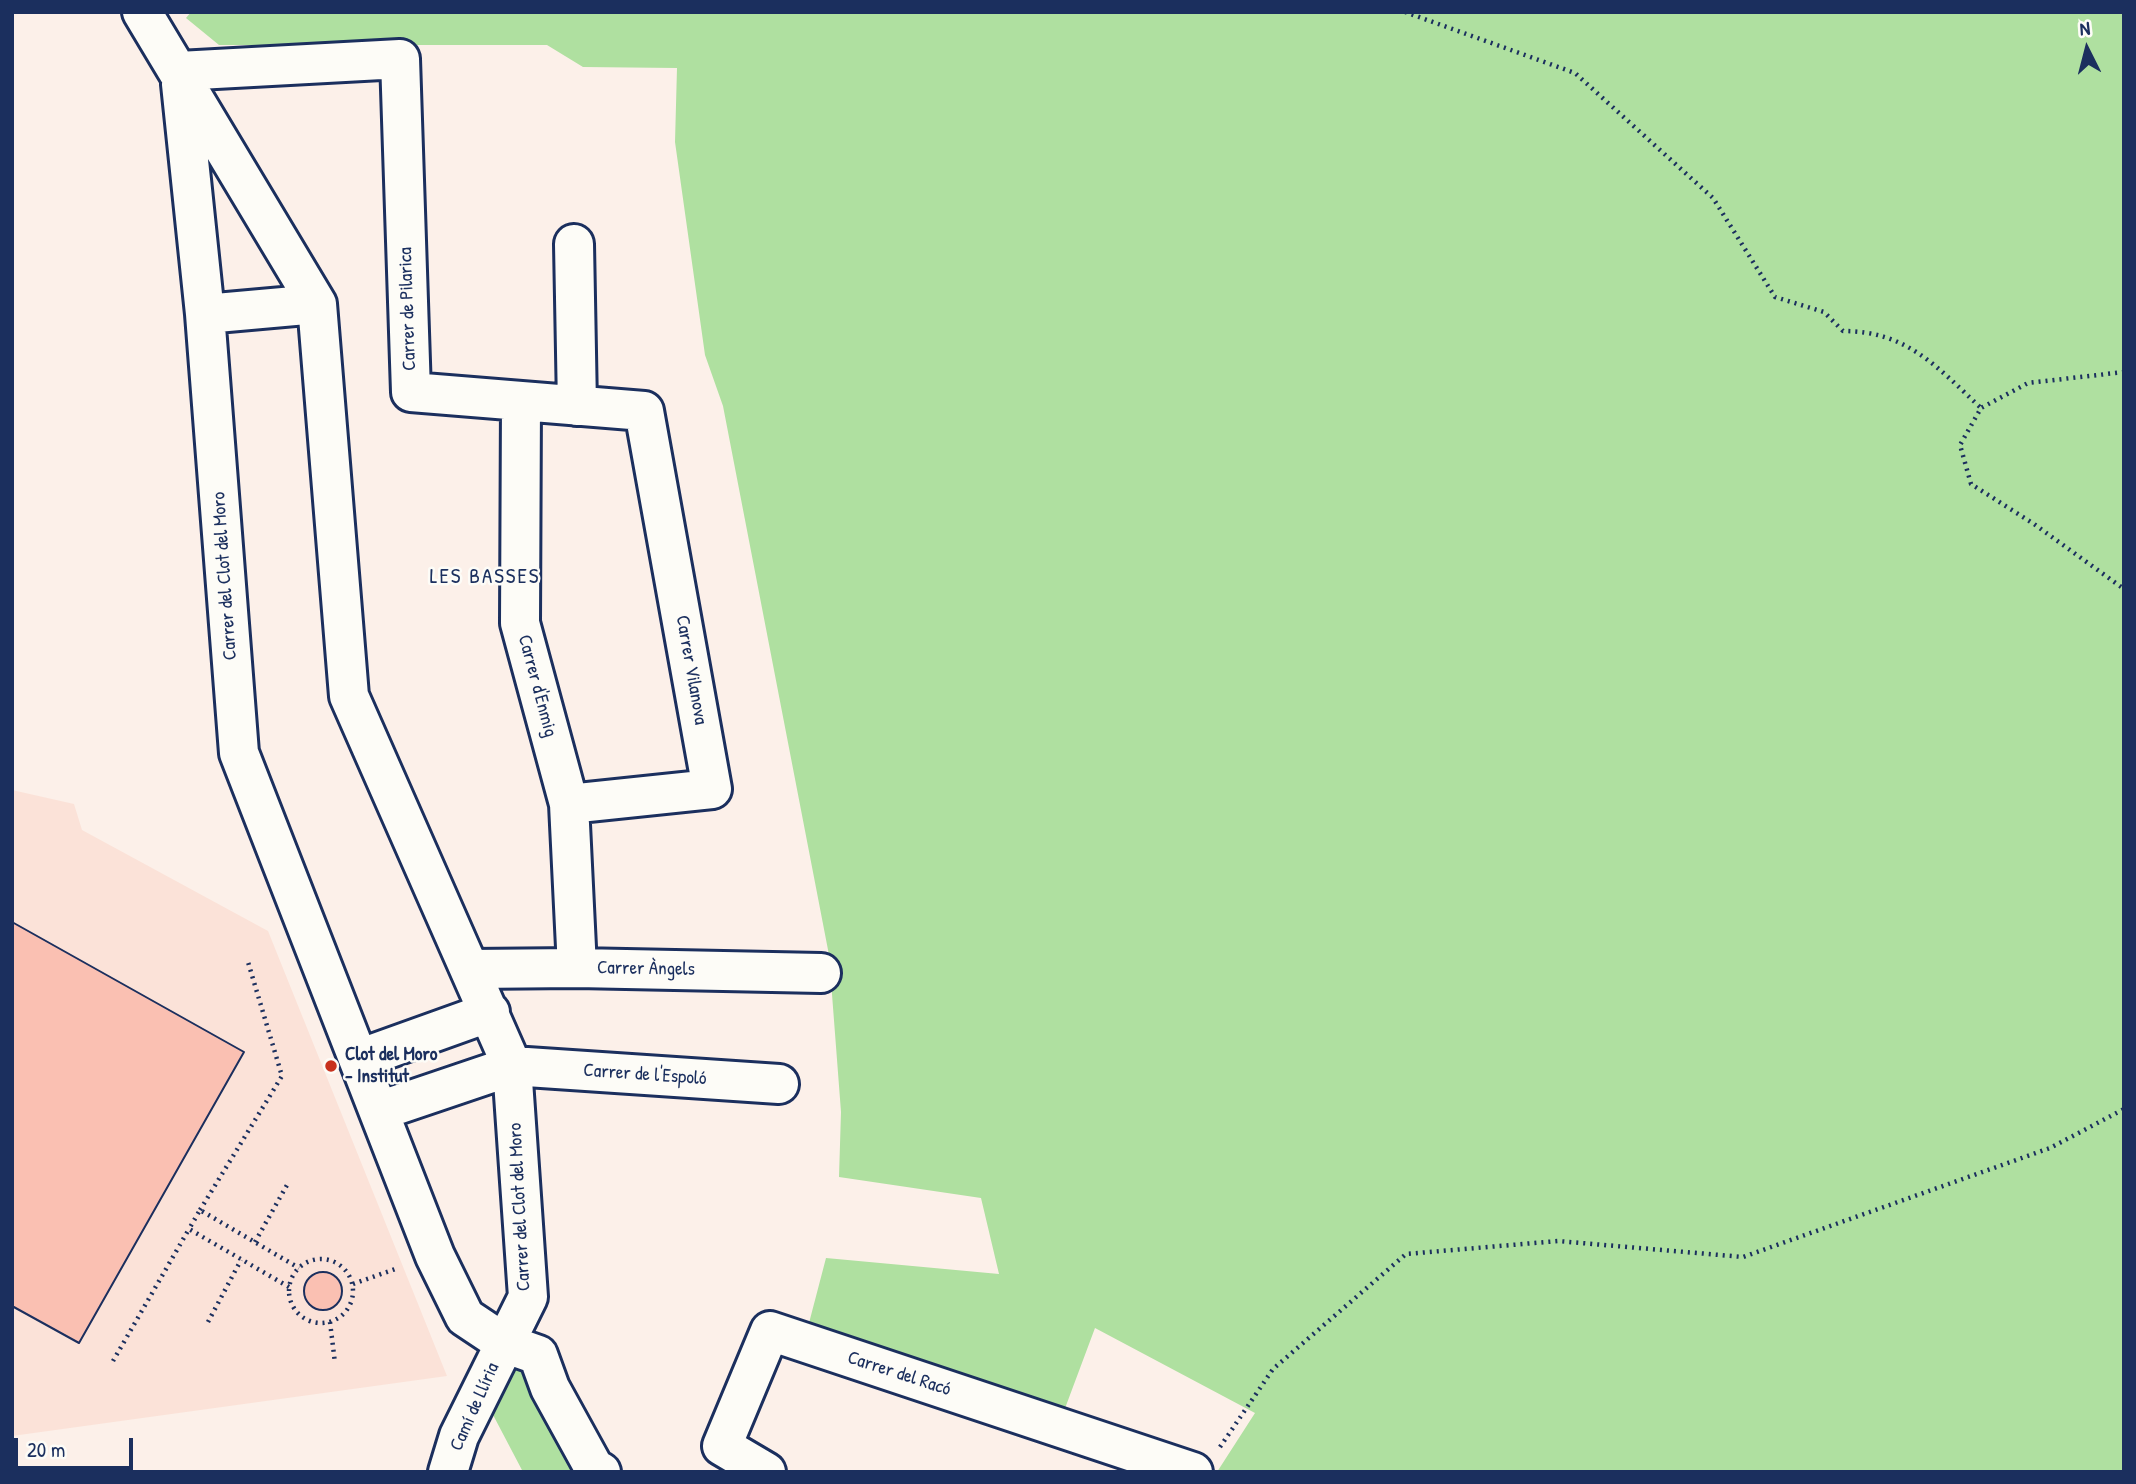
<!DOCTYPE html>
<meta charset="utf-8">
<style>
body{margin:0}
#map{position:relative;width:2136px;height:1484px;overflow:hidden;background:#fcf0e9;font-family:"Patrick Hand",sans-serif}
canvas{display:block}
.frame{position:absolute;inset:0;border:14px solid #1b2f5e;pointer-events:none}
.north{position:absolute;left:2052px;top:14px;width:70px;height:70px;-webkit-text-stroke:5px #fdfcf7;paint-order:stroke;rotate:354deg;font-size:19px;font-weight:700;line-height:28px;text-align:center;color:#1b2f5e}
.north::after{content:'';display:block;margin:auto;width:24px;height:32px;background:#1b2f5e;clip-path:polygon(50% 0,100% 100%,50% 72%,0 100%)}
.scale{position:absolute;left:14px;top:1438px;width:119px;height:32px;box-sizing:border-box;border:4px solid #1b2f5e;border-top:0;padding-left:9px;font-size:21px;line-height:24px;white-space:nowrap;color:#1b2f5e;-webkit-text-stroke:5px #fdfcf7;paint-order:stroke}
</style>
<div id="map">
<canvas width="2136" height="1484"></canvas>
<div class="frame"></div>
<div class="north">N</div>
<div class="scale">20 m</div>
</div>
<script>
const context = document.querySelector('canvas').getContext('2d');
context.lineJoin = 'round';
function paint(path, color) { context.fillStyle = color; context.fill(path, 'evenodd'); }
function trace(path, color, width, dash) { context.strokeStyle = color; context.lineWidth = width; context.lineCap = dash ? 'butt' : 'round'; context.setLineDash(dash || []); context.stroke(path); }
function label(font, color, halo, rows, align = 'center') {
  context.font = font + ' "Patrick Hand",sans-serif'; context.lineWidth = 5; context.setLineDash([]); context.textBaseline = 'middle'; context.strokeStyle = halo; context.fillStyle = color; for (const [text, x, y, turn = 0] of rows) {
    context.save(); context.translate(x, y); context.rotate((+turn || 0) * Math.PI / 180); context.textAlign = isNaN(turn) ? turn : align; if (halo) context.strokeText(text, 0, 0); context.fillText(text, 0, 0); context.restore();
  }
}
const built = new Path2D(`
 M 12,790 L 74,804 L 82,830 L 268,931 L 447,1376 L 12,1436 Z`);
const green = new Path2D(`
 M 191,12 L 2124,12 L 2124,1472 L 1217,1472 L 1255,1413 L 1095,1328 L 1064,1411 L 809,1323 L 826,1258 L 999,1274 L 981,1198 L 839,1177 L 841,1112 L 829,955 L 723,406 L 705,355 L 675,142 L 677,68 L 583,67 L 547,45 L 219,45 L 186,18 Z
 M 504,1343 L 601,1472 L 523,1472 L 481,1392 Z`);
const building = new Path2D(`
 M 12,922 L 244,1052 L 79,1343 L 12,1306 Z
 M304 1291a19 19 0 1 1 38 0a19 19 0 1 1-38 0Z`);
const path = new Path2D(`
 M 1405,12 L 1575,73 L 1713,198 L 1775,297 L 1824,312 L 1843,331 C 1907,331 1937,367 1981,408
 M 2124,372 L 2028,383 L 1981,408 L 1960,445 L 1971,484 L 2034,524 L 2124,589
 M 200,1210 L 282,1076 L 248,962
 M 255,1242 L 287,1185
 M289 1291a32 32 0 1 1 64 0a32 32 0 1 1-64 0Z
 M 353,1284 L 398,1268
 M 289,1287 L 189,1229 L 200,1210 L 299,1268
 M 208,1322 L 241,1260
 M 330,1322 L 335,1363
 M 113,1361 L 189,1229
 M 1220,1447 L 1273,1369 L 1406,1254 L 1558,1241 L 1743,1257 L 2050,1148 L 2124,1109`);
const minor = new Path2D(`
 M 142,12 L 317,304 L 349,696 L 512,1066 L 528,1297 L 459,1436 L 448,1472
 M 179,71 L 400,59 L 411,392 L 644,411 L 712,789 L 569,804
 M 181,84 L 205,314 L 239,753 L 435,1256 L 465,1317 L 504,1343 L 538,1355 L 550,1388 L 594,1468 L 601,1472
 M 574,244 L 577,406
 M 205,314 L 317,304
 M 521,402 L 520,623 L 569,804 L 577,968
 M 471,969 L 577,968 L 821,973
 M 359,1059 L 490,1012
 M 379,1111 L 512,1066 L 779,1084
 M 766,1472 L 722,1446 L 770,1331 L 1193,1472`);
const markers = [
 [331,1066,7,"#c8321e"]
];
const streetNames = [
 ["Carrer de Pilarica",408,309,-92],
 ["Carrer del Clot del Moro",225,576,-94],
 ["Carrer Vilanova",691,670,80],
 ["Carrer d'Enmig",537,686,75],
 ["Carrer Àngels",646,969,1],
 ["Carrer de l'Espoló",645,1075,4],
 ["Carrer del Clot del Moro",520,1207,-93],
 ["Carrer del Racó",899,1374,18],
 ["Camí de Llíria",475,1407,-66]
];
const poiNames = [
 ["Clot del Moro",345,1055],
 ["- Institut",345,1077]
];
const neighbourhoodNames = [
 ["LES BASSES",485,577]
];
paint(built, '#fbe2d8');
paint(green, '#afe0a0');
paint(building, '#fac0b2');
trace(building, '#1b2f5e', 2);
trace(minor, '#1b2f5e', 44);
trace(path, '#1b2f5e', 4.5, [2, 5]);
trace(minor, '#fdfcf7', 38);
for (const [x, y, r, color] of markers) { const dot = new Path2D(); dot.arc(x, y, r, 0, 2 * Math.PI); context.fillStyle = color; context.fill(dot); trace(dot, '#fdfcf7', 2.5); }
label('19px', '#1b2f5e', '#fdfcf7', streetNames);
label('bold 19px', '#1b2f5e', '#fdfcf7', poiNames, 'left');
context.letterSpacing = '2px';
label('21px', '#1b2f5e', '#fdfcf7', neighbourhoodNames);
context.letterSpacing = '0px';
</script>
